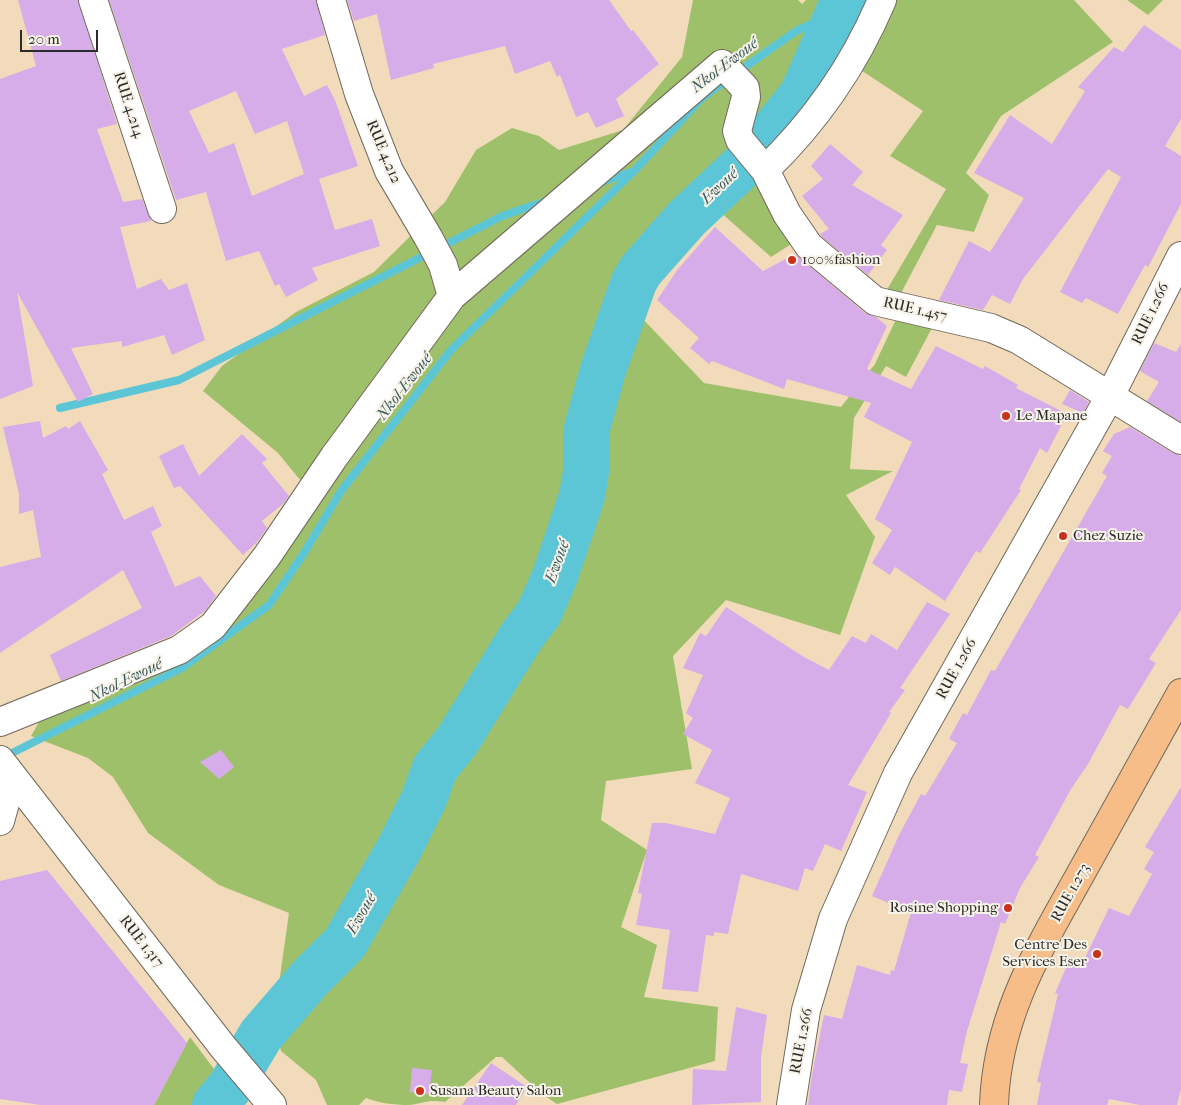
<!DOCTYPE html>
<meta charset="utf-8">
<style>
body{margin:0}
#map{position:relative;width:1181px;height:1105px;overflow:hidden;background:#f2dbbb;font-family:"IM FELL French Canon",serif}
canvas{display:block}
.scale{position:absolute;left:20px;top:30px;width:78px;height:22px;box-sizing:border-box;border:2px solid #2b2b2b;border-top:0;padding-left:6px;font-size:15px;line-height:18px;white-space:nowrap;color:#2b2b2b;-webkit-text-stroke:4px #f7f3e8;paint-order:stroke}
</style>
<div id="map">
<canvas width="1181" height="1105"></canvas>
<div class="scale">20 m</div>
</div>
<script>
const context = document.querySelector('canvas').getContext('2d');
context.lineJoin = 'round';
function paint(path, color) { context.fillStyle = color; context.fill(path, 'evenodd'); }
function trace(path, color, width, dash) { context.strokeStyle = color; context.lineWidth = width; context.lineCap = dash ? 'butt' : 'round'; context.setLineDash(dash || []); context.stroke(path); }
function label(font, color, halo, rows, align = 'center') {
  context.font = font + ' "IM FELL French Canon",serif'; context.lineWidth = 4; context.setLineDash([]); context.textBaseline = 'middle'; context.strokeStyle = halo; context.fillStyle = color; for (const [text, x, y, turn = 0] of rows) {
    context.save(); context.translate(x, y); context.rotate((+turn || 0) * Math.PI / 180); context.textAlign = isNaN(turn) ? turn : align; if (halo) context.strokeText(text, 0, 0); context.fillText(text, 0, 0); context.restore();
  }
}
const green = new Path2D(`
 M 693,0 L 798,0 L 802,4 L 806,0 L 1074,0 L 1113,42 L 1001,116 L 966,173 L 989,195 L 974,232 L 937,225 L 900,295 L 933,326 L 906,377 L 886,366 L 854,418 L 850,469 L 893,471 L 846,495 L 875,537 L 840,635 L 726,600 L 673,656 L 692,769 L 606,781 L 601,820 L 647,850 L 621,927 L 657,945 L 644,997 L 718,1007 L 715,1061 L 557,1104 L 542,1094 L 502,1057 L 496,1057 L 445,1102 C 427,1099 425,1103 409,1105 C 393,1105 380,1103 366,1098 L 359,1105 L 327,1105 L 316,1080 L 281,1051 L 274,1019 L 289,913 L 219,885 L 148,833 L 113,777 L 88,758 L 31,736 L 46,710 L 192,646 L 283,519 L 300,480 L 278,453 L 203,391 L 222,366 L 296,312 L 374,272 L 445,202 L 476,150 L 512,128 L 539,136 L 559,150 L 623,130 L 682,57 ZM 847,61 L 923,111 L 890,156 L 946,189 L 878,305 L 898,315 L 875,364 L 841,407 L 704,383 L 639,315 C 652,273 691,243 719,211 L 771,257 L 796,241 L 754,170 Z
 M 1127,0 L 1163,0 L 1148,15 Z
 M 190,1037 L 241,1105 L 154,1105 Z`);
const stream = new Path2D(`
 M 738,72 L 796,31 L 814,23 L 833,23
 M 599,183 L 631,172
 M 60,408 L 179,380 L 502,216 L 546,201
 M 4,757 L 182,668 L 269,605 L 304,553 L 341,491 L 451,350 L 635,170 L 702,98 L 728,79`);
const river = new Path2D(`
 M 215,1105 L 230,1087 L 261,1035 L 311,977 L 345,943 L 399,849 L 424,799 L 435,768 L 457,741 L 521,637 L 539,613 L 555,576 L 582,496 L 586,472 L 586,432 L 603,370 L 634,282 L 641,270 L 687,218 L 753,156 L 802,95 L 844,0`);
const building = new Path2D(`
 M 18,0 L 78,0 L 117,124 L 97,129 L 123,202 L 142,199 L 150,218 L 151,221 L 120,227 L 137,289 L 161,279 L 169,290 L 187,283 L 205,340 L 172,355 L 164,335 L 122,347 L 122,341 L 71,348 L 93,394 L 78,402 L 17,292 L 33,386 L 0,399 L 0,79 L 36,66 Z
 M 109,0 L 316,0 L 325,35 L 282,49 L 304,96 L 327,85 L 335,100 L 358,166 L 319,179 L 335,230 L 372,219 L 380,246 L 312,268 L 318,280 L 286,297 L 279,284 L 275,286 L 259,251 L 226,261 L 206,192 L 176,200 ZM 236,91 L 255,134 L 287,121 L 304,174 L 252,196 L 234,143 L 209,153 L 189,111 Z
 M 347,0 L 609,0 L 631,31 L 633,30 L 659,64 L 616,99 L 624,116 L 596,128 L 588,112 L 576,117 L 560,75 L 557,77 L 550,61 L 515,74 L 505,46 L 433,64 L 434,68 L 391,80 L 377,14 L 354,21 Z
 M 1144,25 L 1181,50 L 1181,119 L 1165,146 L 1181,156 L 1181,204 L 1148,267 L 1145,265 L 1118,314 L 1086,298 L 1082,303 L 1060,292 L 1121,177 L 1108,169 L 1023,279 L 1010,304 L 992,295 L 983,310 L 939,300 L 969,241 L 990,252 L 1024,198 L 974,173 L 1010,115 L 1052,144 L 1085,91 L 1078,87 L 1114,47 L 1123,52 Z
 M 830,144 L 863,172 L 852,185 L 903,215 L 881,245 L 887,250 L 868,275 L 822,237 L 820,234 L 829,229 L 802,196 L 823,179 L 811,166 Z
 M 715,227 L 763,271 L 795,254 L 865,313 L 876,317 L 887,326 L 867,369 L 911,389 L 936,346 L 983,369 L 985,366 L 1018,385 L 1016,388 L 1067,414 L 1047,453 L 1040,448 L 1019,489 L 1021,490 L 980,553 L 976,551 L 945,601 L 895,567 L 890,575 L 872,563 L 892,530 L 875,519 L 912,442 L 864,417 L 871,403 L 787,379 L 784,389 L 712,361 L 709,364 L 690,348 L 699,338 L 657,300 L 678,269 Z
 M 1154,343 L 1176,352 L 1181,344 L 1181,422 L 1147,401 L 1159,382 L 1140,371 Z
 M 1070,390 L 1089,402 L 1083,413 L 1062,404 Z
 M 40,421 L 43,438 L 66,426 L 68,429 L 80,421 L 108,470 L 102,474 L 124,520 L 153,506 L 162,526 L 151,532 L 175,587 L 200,576 L 216,596 L 205,611 L 171,636 L 61,681 L 50,655 L 142,608 L 123,570 L 0,653 L 0,567 L 41,557 L 33,510 L 19,514 L 19,494 L 3,427 Z
 M 1130,427 L 1173,453 L 1181,456 L 1181,610 L 1149,659 L 1156,663 L 1128,709 L 1120,705 L 1088,764 L 1071,789 L 1035,855 L 1039,857 L 1020,888 L 1005,924 L 1001,922 L 967,1031 L 960,1063 L 968,1064 L 962,1092 L 949,1090 L 947,1105 L 808,1105 L 812,1075 L 824,1015 L 842,1019 L 857,965 L 890,975 L 891,970 L 894,971 L 911,912 L 872,896 L 899,835 L 921,794 L 925,796 L 957,743 L 949,739 L 963,713 L 967,715 L 991,670 L 995,671 L 1107,476 L 1102,473 L 1112,456 L 1103,451 L 1114,434 Z
 M 242,434 L 267,459 L 262,463 L 289,496 L 284,503 L 262,521 L 267,528 L 257,542 L 243,555 L 180,486 L 174,488 L 159,456 L 183,444 L 199,476 Z
 M 927,602 L 950,614 L 900,688 L 905,690 L 889,712 L 891,713 L 848,785 L 867,792 L 841,851 L 825,844 L 813,871 L 805,868 L 798,891 L 741,874 L 728,934 L 714,932 L 714,936 L 706,935 L 698,992 L 662,989 L 670,930 L 636,925 L 642,894 L 638,893 L 652,823 L 666,823 L 715,834 L 730,798 L 695,783 L 712,750 L 683,734 L 693,718 L 686,713 L 703,675 L 683,668 L 700,633 L 706,636 L 726,607 L 804,657 L 829,670 L 852,636 L 866,643 L 871,634 L 897,650 Z
 M 221,750 L 234,767 L 219,779 L 200,762 Z
 M 1181,787 L 1181,1089 L 1177,1105 L 1140,1105 L 1109,1099 L 1107,1105 L 1037,1105 L 1041,1083 L 1037,1082 L 1058,994 L 1055,993 L 1071,957 L 1083,962 L 1109,908 L 1129,916 L 1152,874 L 1144,869 L 1154,852 L 1145,847 Z
 M 47,870 L 187,1043 L 154,1105 L 41,1105 L 0,1099 L 0,881 Z
 M 736,1007 L 767,1015 L 761,1057 L 761,1102 L 692,1105 L 693,1069 L 726,1071 Z
 M 491,1063 L 527,1087 L 516,1105 L 462,1105 Z
 M 412,1068 L 432,1070 L 429,1094 L 410,1092 Z`);
const minor = new Path2D(`
 M 93,0 L 162,209
 M 331,0 L 359,94 L 389,171 L 428,237 L 443,265 L 452,296
 M 765,170 C 815,122 855,64 882,0
 M 0,722 L 179,650 L 213,626 L 267,556 L 334,457 L 452,296 L 722,64 L 745,88 L 746,97 L 737,131 L 740,140 L 765,170 L 787,214 L 809,246 L 875,301 L 991,328 L 1019,340 L 1181,440
 M 0,760 L 223,1047 L 272,1105
 M 0,821 L 12,778
 M 791,1105 L 806,1010 L 833,919 L 898,773 L 1110,396 L 1181,256`);
const major = new Path2D(`
 M 994,1105 C 997,1013 1042,944 1085,866 C 1117,808 1149,751 1181,693`);
const markers = [
 [792,260,5,"#c8321e"],
 [1006,416,5,"#c8321e"],
 [1063,536,5,"#c8321e"],
 [1008,908,5,"#c8321e"],
 [1097,954,5,"#c8321e"],
 [420,1091,5,"#c8321e"]
];
const streetNames = [
 ["RUE 4.214",128,105,72],
 ["RUE 4.212",383,152,67],
 ["RUE 1.457",915,310,13],
 ["RUE 1.266",1151,314,-64],
 ["RUE 1.266",957,669,-61],
 ["RUE 1.273",1071,893,-61],
 ["RUE 1.317",141,942,52],
 ["RUE 1.266",802,1041,-79]
];
const poiNames = [
 ["100%fashion",802,260],
 ["Le Mapane",1016,416],
 ["Chez Suzie",1073,536],
 ["Rosine Shopping",998,908,"right"],
 ["Centre Des",1087,945,"right"],
 ["Services Eser",1087,962,"right"],
 ["Susana Beauty Salon",430,1091]
];
const waterNames = [
 ["Nkol-Ewoué",725,66,-37],
 ["Ewoué",720,187,-43],
 ["Nkol-Ewoué",405,387,-52],
 ["Ewoué",558,562,-70],
 ["Nkol-Ewoué",126,681,-26],
 ["Ewoué",362,914,-60]
];
paint(green, '#9fc06a');
trace(stream, '#5cc6d7', 8);
trace(river, '#5cc6d7', 46);
paint(building, '#d6ace9');
trace(minor, '#71695d', 30);
trace(major, '#71695d', 30);
trace(minor, '#fff', 28);
trace(major, '#f7bd88', 28);
for (const [x, y, r, color] of markers) { const dot = new Path2D(); dot.arc(x, y, r, 0, 2 * Math.PI); context.fillStyle = color; context.fill(dot); trace(dot, '#f7f3e8', 2); }
label('15px', '#2b2b2b', '#f7f3e8', streetNames);
label('15px', '#2b2b2b', '#f7f3e8', poiNames, 'left');
label('italic 16px', '#3a5a5f', '#f7f3e8', waterNames);
</script>
